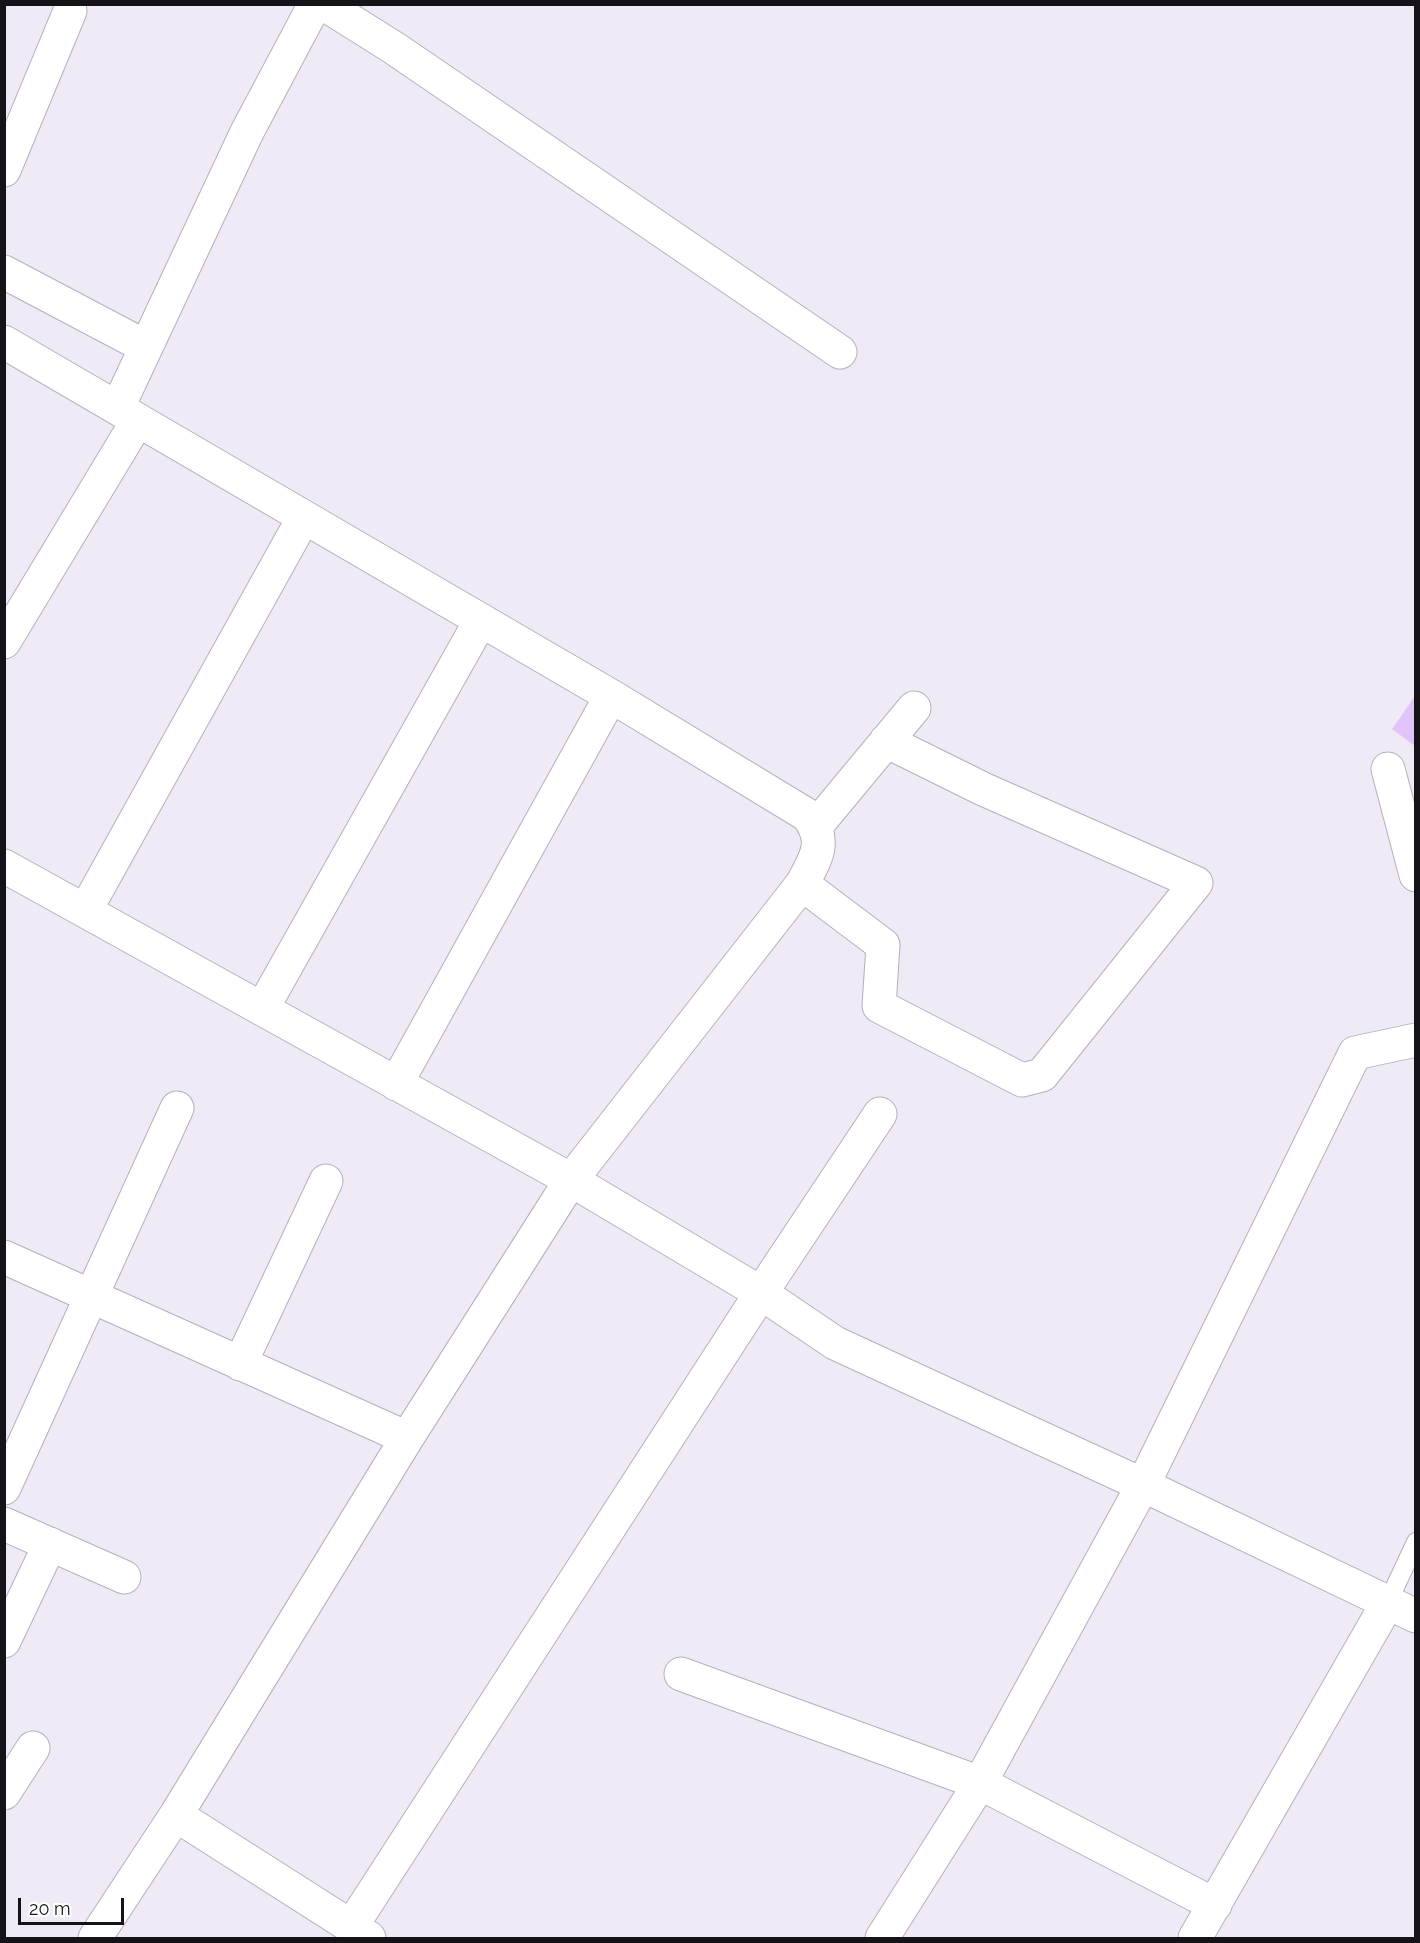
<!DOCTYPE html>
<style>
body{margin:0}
#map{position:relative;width:1420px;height:1943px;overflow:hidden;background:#f0eaf7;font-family:Raleway,sans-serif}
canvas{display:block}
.frame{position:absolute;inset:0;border:6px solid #151317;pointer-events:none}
.scale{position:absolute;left:18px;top:1898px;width:106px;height:27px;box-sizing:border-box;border:3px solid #151317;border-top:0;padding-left:8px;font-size:18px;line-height:21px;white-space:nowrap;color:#151317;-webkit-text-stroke:4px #fff;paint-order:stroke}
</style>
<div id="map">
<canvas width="1420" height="1943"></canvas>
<div class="frame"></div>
<div class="scale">20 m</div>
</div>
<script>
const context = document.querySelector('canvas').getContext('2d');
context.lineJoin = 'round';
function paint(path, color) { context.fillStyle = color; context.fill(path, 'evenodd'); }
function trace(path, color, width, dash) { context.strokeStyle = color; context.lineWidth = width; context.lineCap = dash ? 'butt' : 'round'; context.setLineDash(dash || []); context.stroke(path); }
const green = new Path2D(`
 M 1415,696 L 1415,746 L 1392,729 Z`);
const lane = new Path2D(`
 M 1387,1604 L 1416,1542`);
const street = new Path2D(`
 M 324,4 L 394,48 L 840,352
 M 4,170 L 70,11
 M 4,272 L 146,347
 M 4,342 L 611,696 L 807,815 C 828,841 816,858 802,884 L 571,1180 L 407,1438 L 176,1815 L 95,1938
 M 118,407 L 247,132 L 315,4
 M 4,642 L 138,420
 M 1388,769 L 1416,875
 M 816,826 L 914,708
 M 4,866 L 571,1180 L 761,1293 L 835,1343 L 1143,1485 L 1416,1616
 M 802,884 L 883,945 L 879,1006 L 1022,1080 L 1042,1075 L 1196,883 L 983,789 L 886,741
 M 85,911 L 304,517
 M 262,1009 L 481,620
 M 396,1084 L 611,696
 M 4,1257 L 407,1438
 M 240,1364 L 326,1181
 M 4,1488 L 177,1108
 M 4,1524 L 124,1577
 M 4,1641 L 50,1544
 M 681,1674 L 980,1783 L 1215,1905
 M 4,1793 L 33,1748
 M 176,1815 L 369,1938
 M 351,1927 L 761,1293 L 880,1114
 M 882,1938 L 980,1783 L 1143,1485 L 1355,1053 L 1416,1040
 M 1195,1938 L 1387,1604`);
paint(green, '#e0c4fa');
trace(lane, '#b5afbc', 20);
trace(street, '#b5afbc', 35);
trace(lane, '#fff', 18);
trace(street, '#fff', 33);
</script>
